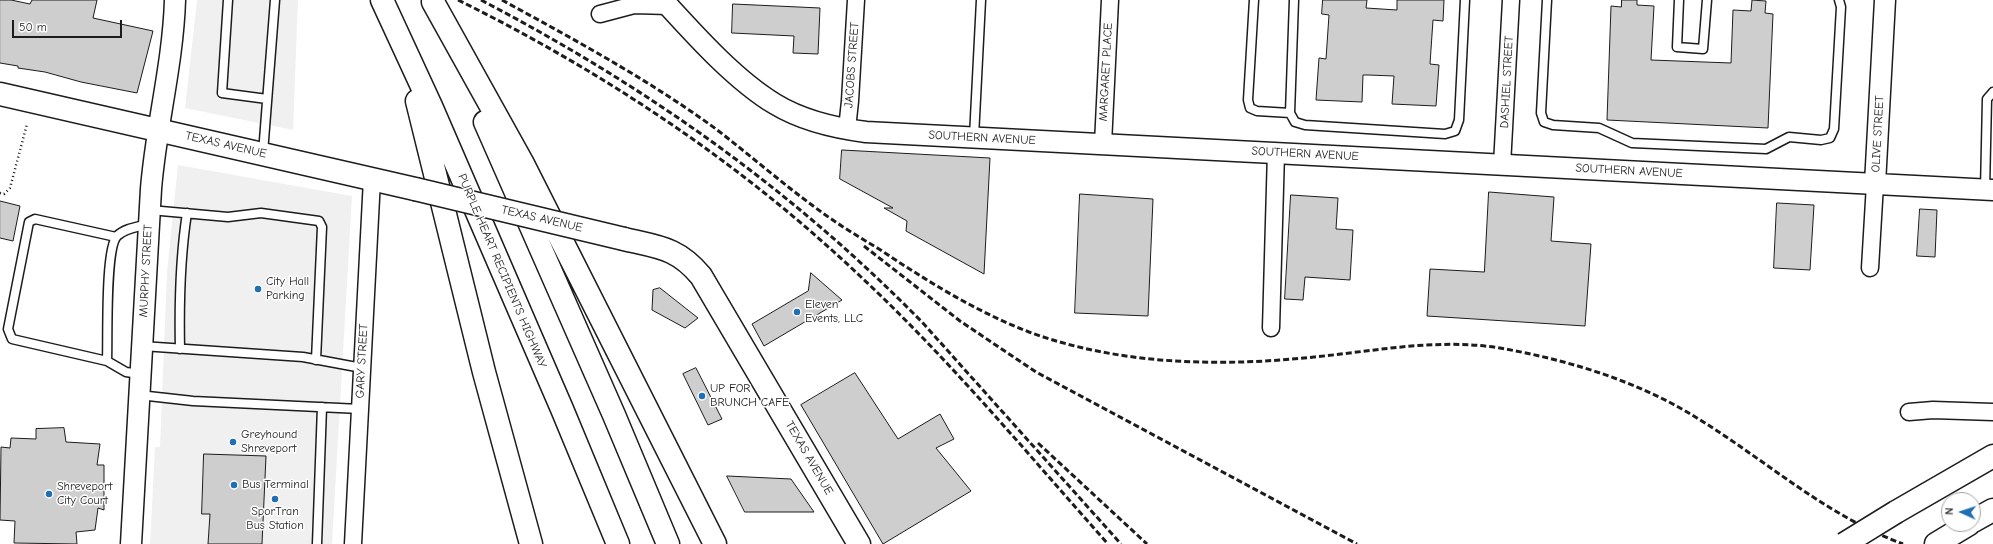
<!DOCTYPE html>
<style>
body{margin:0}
#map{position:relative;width:1993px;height:544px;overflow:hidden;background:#fff;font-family:"Comic Neue",sans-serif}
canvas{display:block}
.north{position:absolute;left:1941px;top:492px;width:40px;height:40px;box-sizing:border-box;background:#fff;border:1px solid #a4a4a4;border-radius:50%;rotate:273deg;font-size:11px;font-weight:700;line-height:16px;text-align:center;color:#1c1c1c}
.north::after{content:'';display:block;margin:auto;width:14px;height:18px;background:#1f6fb2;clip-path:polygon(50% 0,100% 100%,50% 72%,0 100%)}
.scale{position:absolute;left:12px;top:20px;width:110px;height:18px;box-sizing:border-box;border:2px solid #1c1c1c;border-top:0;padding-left:5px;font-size:12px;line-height:14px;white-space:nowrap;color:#1c1c1c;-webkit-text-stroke:3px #fff;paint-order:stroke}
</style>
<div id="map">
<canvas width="1993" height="544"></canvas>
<div class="north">N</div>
<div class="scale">50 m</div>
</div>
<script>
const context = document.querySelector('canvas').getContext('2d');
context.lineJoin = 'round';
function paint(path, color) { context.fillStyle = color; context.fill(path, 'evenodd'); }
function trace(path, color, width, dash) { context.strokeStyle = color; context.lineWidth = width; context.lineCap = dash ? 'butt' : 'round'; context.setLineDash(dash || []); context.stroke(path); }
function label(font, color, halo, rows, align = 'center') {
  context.font = font + ' "Comic Neue",sans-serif'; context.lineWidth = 3; context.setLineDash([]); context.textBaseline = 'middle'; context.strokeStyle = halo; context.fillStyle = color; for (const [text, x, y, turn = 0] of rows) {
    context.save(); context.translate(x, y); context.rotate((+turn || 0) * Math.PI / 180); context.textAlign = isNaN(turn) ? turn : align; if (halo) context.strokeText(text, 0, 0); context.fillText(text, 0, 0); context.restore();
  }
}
const built = new Path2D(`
 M 197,0 L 298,0 L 293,130 L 185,108 Z
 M 178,165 L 352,196 L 332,544 L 150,544 L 155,447 L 160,447 L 167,272 Z`);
const building = new Path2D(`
 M 0,0 L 11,0 L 30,4 L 32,0 L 97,0 L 93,18 L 153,31 L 137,93 L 81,82 L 45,72 L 18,68 L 18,66 L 0,63 Z
 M 1323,0 L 1367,0 L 1366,8 L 1397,10 L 1397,0 L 1444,0 L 1443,21 L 1433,20 L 1430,64 L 1439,65 L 1436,106 L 1392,104 L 1394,76 L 1368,75 L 1363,75 L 1362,102 L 1316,100 L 1319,58 L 1326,59 L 1329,15 L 1322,14 Z
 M 1622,0 L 1637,0 L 1637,5 L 1654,6 L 1651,60 L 1731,63 L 1733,10 L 1751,11 L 1752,0 L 1766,1 L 1765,13 L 1773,14 L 1768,128 L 1607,120 L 1611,6 L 1621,7 Z
 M 733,4 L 820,8 L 818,54 L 793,53 L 794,36 L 732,33 Z
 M 842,150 L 990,158 L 984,274 L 906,231 L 907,221 L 884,208 L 893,208 L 840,179 Z
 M 1489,192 L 1554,197 L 1551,241 L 1591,244 L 1585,326 L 1427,316 L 1430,269 L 1484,272 Z
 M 1080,194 L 1153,199 L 1148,316 L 1075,313 Z
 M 1291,195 L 1338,198 L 1336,229 L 1353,230 L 1350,280 L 1305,277 L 1303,300 L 1285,299 Z
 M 0,201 L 20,206 L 13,241 L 0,238 Z
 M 1777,203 L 1814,205 L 1810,270 L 1774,268 Z
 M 1920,209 L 1937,210 L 1935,257 L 1917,256 Z
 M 811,273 L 842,300 L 764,346 L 752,324 L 808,291 Z
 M 660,288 L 698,318 L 685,328 L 652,310 L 653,290 Z
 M 696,368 L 722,419 L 708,425 L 683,374 Z
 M 855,373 L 898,439 L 940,414 L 954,439 L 936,448 L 971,491 L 883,544 L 801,405 Z
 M 64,428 L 66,442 L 100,444 L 97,465 L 104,465 L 104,510 L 98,508 L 95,530 L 76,532 L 77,544 L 14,543 L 15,521 L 0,520 L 1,447 L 10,448 L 11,438 L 36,439 L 36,429 Z
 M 204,454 L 266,456 L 262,544 L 208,544 L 210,514 L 202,514 Z
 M 727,476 L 791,479 L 814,512 L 745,512 Z`);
const path = new Path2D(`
 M 0,193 L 4,194 L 10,188 L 27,124`);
const service = new Path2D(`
 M 228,0 L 222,93 L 267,99
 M 1254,0 L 1248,100 L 1250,108 L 1257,111 L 1290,113
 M 1294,0 L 1290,113 L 1295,122 L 1305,125 L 1445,134 L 1455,131 L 1459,120 L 1465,0
 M 1547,0 L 1541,113 L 1544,122 L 1553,125 L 1599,128 L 1632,143 L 1766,149 L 1789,137 L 1821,140 L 1830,138 L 1834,129 L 1841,7 L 1839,0
 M 1679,0 L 1677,47 L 1703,49 L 1707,0
 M 974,137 L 981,0
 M 263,153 L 275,0
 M 1985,190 L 1987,99 L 1993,92
 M 150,210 L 228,217 L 261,213 L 319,221 L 322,227 L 316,360
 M 116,237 L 35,219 L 29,222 L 8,329 L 12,339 L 107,361 L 126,372 L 140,374
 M 142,346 L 303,357 L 362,368
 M 180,349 C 179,303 180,258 187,213
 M 107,361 C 108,339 105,249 117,236 C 125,228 138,227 148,224
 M 139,395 L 193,401 L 360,409
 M 317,544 L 322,407`);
const minor = new Path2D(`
 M 600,14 L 634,5 L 669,6
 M 847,129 L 850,101 L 856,0
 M 1103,144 L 1110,0
 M 1502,165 L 1511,0
 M 1870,268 L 1875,184
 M 1271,328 L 1276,152
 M 1909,412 L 1933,410 L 1993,412
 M 353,544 L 372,179`);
const tertiary = new Path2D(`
 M 663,0 C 695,35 735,80 775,104 C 803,121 834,128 866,132 L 1993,190
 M 1875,184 L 1885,0
 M 131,544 L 151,189 C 156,126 173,64 175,0`);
const primary = new Path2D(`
 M 0,94 L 415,189
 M 624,239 C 657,247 677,247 701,276 L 859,544`);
const motorway = new Path2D(`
 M 382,0 L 431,106 L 562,409 L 618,544
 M 433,2 L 522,162 L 715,544
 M 417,101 L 484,372 L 531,544
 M 485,122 L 614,415 L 668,544
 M 1896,512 L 1993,456
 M 1973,521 L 1993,510
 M 1936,544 L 1969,524`);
const rail = new Path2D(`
 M 458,0 C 604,72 742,164 860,276 C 949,359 1027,453 1108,544
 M 481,0 C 647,87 790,188 922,322 L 1121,544
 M 502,0 C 575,40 649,80 716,129 C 751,156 784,185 820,211 C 839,225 859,237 879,249 C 927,281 975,311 1029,332 C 1119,365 1219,367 1314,357 C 1376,351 1437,338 1500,348 C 1568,360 1638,381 1697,418 C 1767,461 1825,515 1903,544
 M 864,246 L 960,321 L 1036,372 L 1357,544
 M 1038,443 L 1147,544`);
const primaryBridge = new Path2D(`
 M 415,189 L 624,239`);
const motorwayBridge = new Path2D(`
 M 1844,544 L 1896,512`);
const markers = [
 [258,289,4,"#1f6fb2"],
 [797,312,4,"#1f6fb2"],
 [702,396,4,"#1f6fb2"],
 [233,442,4,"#1f6fb2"],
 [234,485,4,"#1f6fb2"],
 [49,494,4,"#1f6fb2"],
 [275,499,4,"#1f6fb2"]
];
const streetNames = [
 ["JACOBS STREET",852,65,-86],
 ["MARGARET PLACE",1106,72,-87],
 ["DASHIEL STREET",1507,82,-87],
 ["OLIVE STREET",1878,134,-87],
 ["SOUTHERN AVENUE",982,138,3],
 ["TEXAS AVENUE",226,145,13],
 ["SOUTHERN AVENUE",1305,154,3],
 ["SOUTHERN AVENUE",1629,171,3],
 ["TEXAS AVENUE",542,219,13],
 ["MURPHY STREET",146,271,-87],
 ["PURPLE HEART RECIPIENTS HIGHWAY",502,271,67],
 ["GARY STREET",362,361,-87],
 ["TEXAS AVENUE",809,458,60]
];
const poiNames = [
 ["City Hall",266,282],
 ["Parking",266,296],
 ["Eleven",805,305],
 ["Events, LLC",805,319],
 ["UP FOR",710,389],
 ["BRUNCH CAFE",710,403],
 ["Greyhound",241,435],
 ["Shreveport",241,449],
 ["Bus Terminal",242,485],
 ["Shreveport",57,487],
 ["City Court",57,501],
 ["SporTran",275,512,"center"],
 ["Bus Station",275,526,"center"]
];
paint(built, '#f0f0f0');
paint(building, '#cecece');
trace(building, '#1c1c1c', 1);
trace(service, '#1c1c1c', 11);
trace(minor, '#1c1c1c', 19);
trace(tertiary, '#1c1c1c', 23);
trace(primary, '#1c1c1c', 25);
trace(motorway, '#1c1c1c', 25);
trace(path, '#1c1c1c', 2.5, [1, 3]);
trace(service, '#fff', 8);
trace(minor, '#fff', 16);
trace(tertiary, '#fff', 20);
trace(primary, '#fff', 22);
trace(motorway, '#fff', 22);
trace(rail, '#1c1c1c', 3, [6, 3]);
trace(primaryBridge, '#1c1c1c', 25, []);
trace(motorwayBridge, '#1c1c1c', 25, []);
trace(primaryBridge, '#fff', 22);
trace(motorwayBridge, '#fff', 22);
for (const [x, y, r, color] of markers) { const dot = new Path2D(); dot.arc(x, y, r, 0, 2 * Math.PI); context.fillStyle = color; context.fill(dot); trace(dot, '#fff', 1.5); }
label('12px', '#1c1c1c', '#fff', streetNames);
label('12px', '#1c1c1c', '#fff', poiNames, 'left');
</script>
